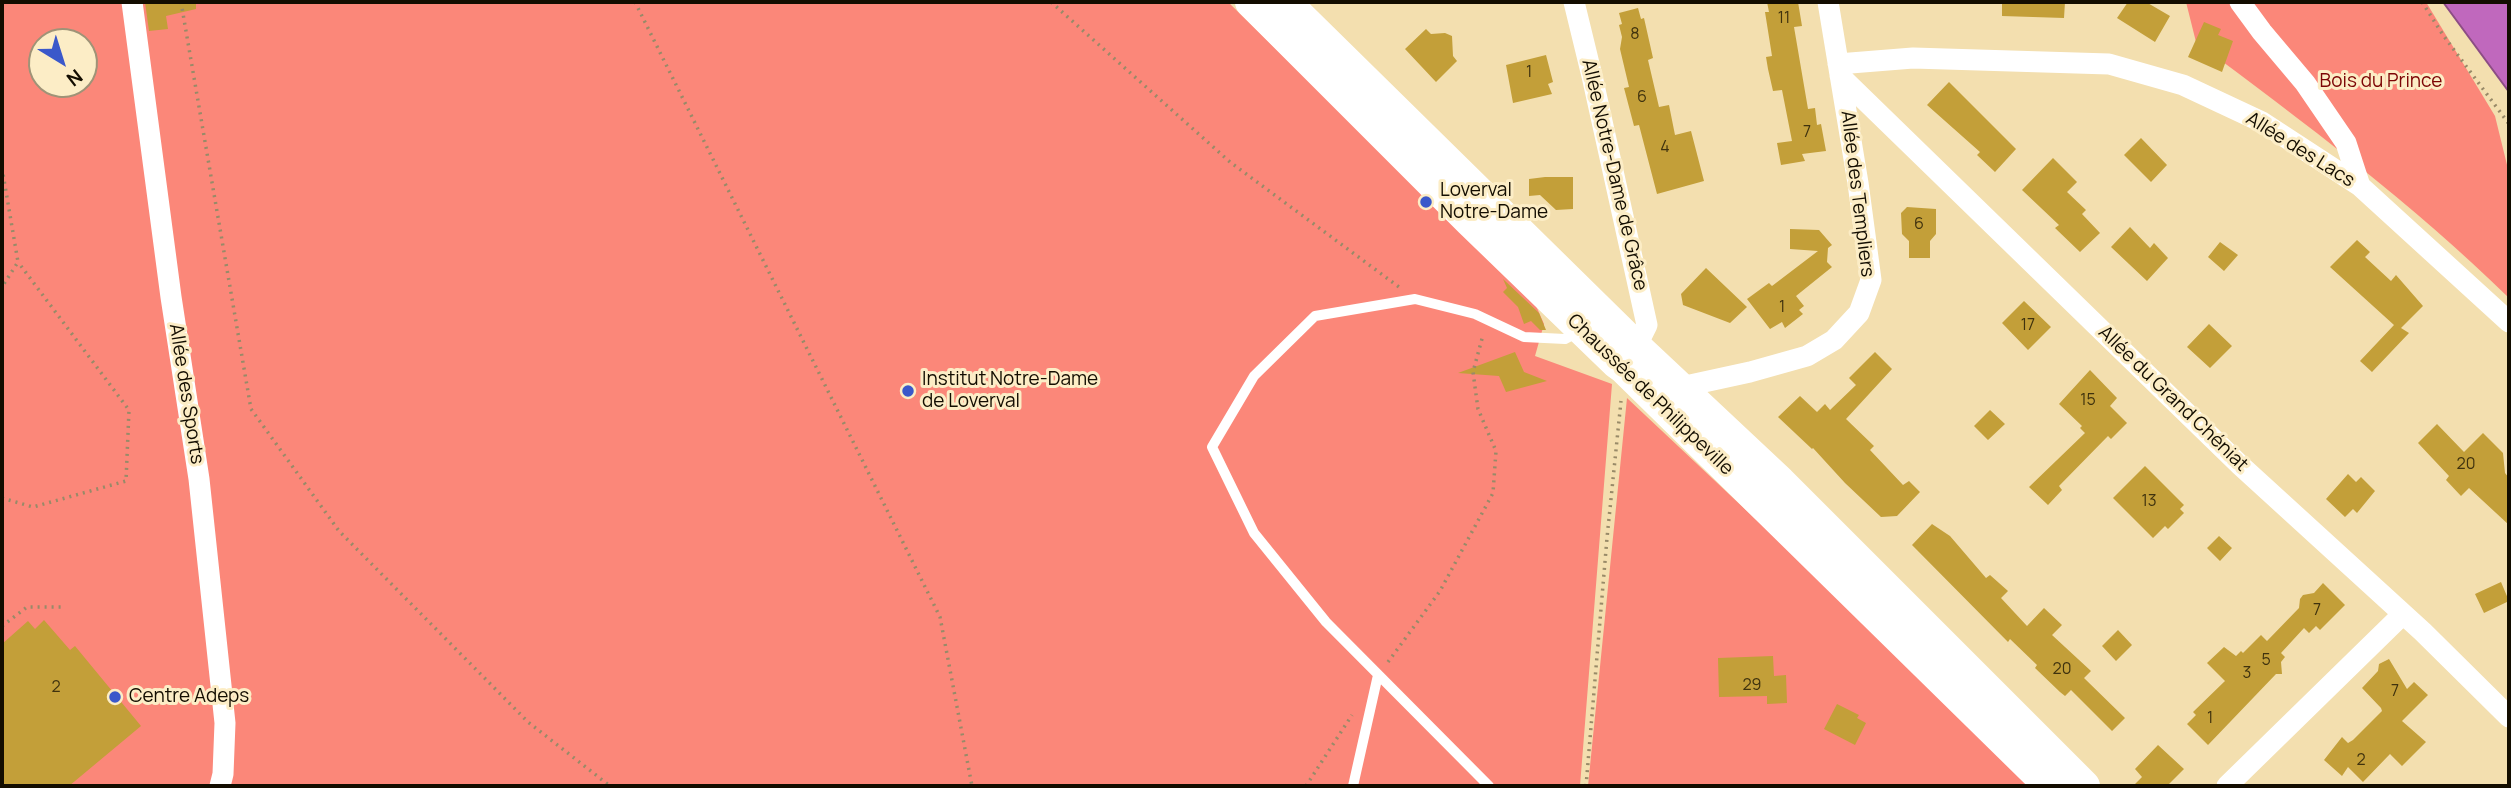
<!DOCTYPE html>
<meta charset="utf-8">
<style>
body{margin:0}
#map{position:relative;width:2511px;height:788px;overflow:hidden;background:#f3dfaf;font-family:Manrope,sans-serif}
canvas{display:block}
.frame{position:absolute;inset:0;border:4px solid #130d00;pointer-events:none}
.north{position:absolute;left:28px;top:28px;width:70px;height:70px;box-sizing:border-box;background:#fcedc6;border:2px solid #9f9377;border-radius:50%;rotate:142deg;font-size:19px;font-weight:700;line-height:28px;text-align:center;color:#130d00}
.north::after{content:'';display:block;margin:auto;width:24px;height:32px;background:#3b58ca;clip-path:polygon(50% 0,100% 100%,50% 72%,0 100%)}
</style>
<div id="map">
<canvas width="2511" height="788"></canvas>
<div class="frame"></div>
<div class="north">N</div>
</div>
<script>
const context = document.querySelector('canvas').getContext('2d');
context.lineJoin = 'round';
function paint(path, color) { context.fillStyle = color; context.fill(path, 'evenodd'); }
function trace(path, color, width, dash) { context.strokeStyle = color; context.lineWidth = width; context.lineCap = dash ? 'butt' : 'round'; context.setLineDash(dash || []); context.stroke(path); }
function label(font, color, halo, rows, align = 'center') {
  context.font = font + ' Manrope,sans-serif'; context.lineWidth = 6; context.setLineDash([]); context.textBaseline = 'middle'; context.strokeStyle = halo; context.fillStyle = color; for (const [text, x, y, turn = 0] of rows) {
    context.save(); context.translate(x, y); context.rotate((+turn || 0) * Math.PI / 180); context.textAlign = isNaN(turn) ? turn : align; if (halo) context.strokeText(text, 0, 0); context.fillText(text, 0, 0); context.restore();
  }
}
const green = new Path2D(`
 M 2,2 L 1228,2 L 1534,301 L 1544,324 L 1535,356 L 1612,384 L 1580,786 L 2,786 ZM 42,42 L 84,42 L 84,84 L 42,84 Z
 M 2186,2 L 2426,2 L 2495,116 L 2509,173 L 2509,298 C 2413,204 2304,122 2196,42 Z
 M 1627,398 L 2039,786 L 1588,786 Z`);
const water = new Path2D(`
 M 2443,2 L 2509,2 L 2509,92 Z`);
const building = new Path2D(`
 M 145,2 L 196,2 L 196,9 L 166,16 L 168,29 L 149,31 Z
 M 1767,2 L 1798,2 L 1802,26 L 1794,27 L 1808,109 L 1815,108 L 1817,125 L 1821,124 L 1826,151 L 1802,154 L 1805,161 L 1781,165 L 1777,143 L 1792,141 L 1782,90 L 1773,91 L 1768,69 L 1766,57 L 1772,56 L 1765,12 L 1769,12 Z
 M 2002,2 L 2065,2 L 2064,18 L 2002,16 Z
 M 2128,2 L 2146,2 L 2170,16 L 2155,42 L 2117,18 Z
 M 1638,8 L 1641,19 L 1644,18 L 1653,58 L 1648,60 L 1659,107 L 1669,105 L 1675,135 L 1691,131 L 1704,181 L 1657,194 L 1639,125 L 1634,126 L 1624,88 L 1629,87 L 1620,49 L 1622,37 L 1619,25 L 1622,24 L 1619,13 Z
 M 2204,22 L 2221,29 L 2218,35 L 2233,41 L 2222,72 L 2188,57 Z
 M 1426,29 L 1431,34 L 1445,33 L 1452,36 L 1453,56 L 1457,61 L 1436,82 L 1405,49 Z
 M 1546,55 L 1553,82 L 1548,84 L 1552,94 L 1513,103 L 1506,65 Z
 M 1949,82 L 2016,149 L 1995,172 L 1977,155 L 1980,152 L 1927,105 Z
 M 2141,138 L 2167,165 L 2151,182 L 2124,155 Z
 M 2053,158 L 2077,182 L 2067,192 L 2086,210 L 2082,214 L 2100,233 L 2080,252 L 2055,228 L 2059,225 L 2022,190 Z
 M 1545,177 L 1573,177 L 1573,209 L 1556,210 L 1540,195 L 1529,196 L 1529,179 Z
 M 1907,207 L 1936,209 L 1936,234 L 1930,241 L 1930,258 L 1909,258 L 1909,241 L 1902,234 L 1901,213 Z
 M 2130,227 L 2150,248 L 2154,243 L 2168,258 L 2147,281 L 2111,247 Z
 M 1790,229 L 1819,230 L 1832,245 L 1828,248 L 1827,262 L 1832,267 L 1796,296 L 1804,306 L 1799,310 L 1803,314 L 1785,328 L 1782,322 L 1770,329 L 1747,299 L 1769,283 L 1772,286 L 1818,251 L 1790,249 Z
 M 2357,240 L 2370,252 L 2365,257 L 2391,281 L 2396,275 L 2423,306 L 2401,328 L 2409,333 L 2372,372 L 2360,361 L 2394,325 L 2330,267 Z
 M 2220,242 L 2238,255 L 2224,271 L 2208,257 Z
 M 1706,268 L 1747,307 L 1730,323 L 1683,305 L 1681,294 Z
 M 1503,279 L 1539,313 L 1546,330 L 1540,330 L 1531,321 L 1524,324 L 1518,307 L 1503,292 L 1507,288 Z
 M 2024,301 L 2051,327 L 2028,350 L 2002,323 Z
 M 2209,324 L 2232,346 L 2210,368 L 2187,347 Z
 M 1515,352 L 1524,372 L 1547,381 L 1506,392 L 1499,376 L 1458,373 Z
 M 1875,352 L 1892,369 L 1846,419 L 1874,446 L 1870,450 L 1903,485 L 1909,481 L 1920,492 L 1897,516 L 1881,517 L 1845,483 L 1813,448 L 1812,449 L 1778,417 L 1800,396 L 1817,412 L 1825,404 L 1830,410 L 1856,385 L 1849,378 Z
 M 2090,370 L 2117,398 L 2110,406 L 2127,423 L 2111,439 L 2108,436 L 2059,486 L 2062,490 L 2048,505 L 2029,487 L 2085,433 L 2080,428 L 2082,426 L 2059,404 Z
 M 1990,410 L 2005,424 L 1988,440 L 1974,426 Z
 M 2437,424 L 2464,452 L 2483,433 L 2503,453 L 2505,473 L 2509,478 L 2509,525 L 2469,488 L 2461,496 L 2446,480 L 2449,476 L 2418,443 Z
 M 2145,466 L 2184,505 L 2180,509 L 2184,513 L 2168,529 L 2165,526 L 2153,538 L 2113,498 Z
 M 2348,474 L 2356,482 L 2361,477 L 2375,491 L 2357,513 L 2353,509 L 2345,517 L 2326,499 Z
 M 1932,524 L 1950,536 L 1986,578 L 1990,575 L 2008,591 L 2001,598 L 2027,626 L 2044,608 L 2062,625 L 2052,635 L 2091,671 L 2084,678 L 2125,718 L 2112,731 L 2071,690 L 2065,696 L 2060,692 L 2035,668 L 2037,665 L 2010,639 L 2008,642 L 1912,545 Z
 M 2219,536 L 2232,548 L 2220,561 L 2207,548 Z
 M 2501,582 L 2509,601 L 2484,613 L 2475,594 Z
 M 2323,583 L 2345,605 L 2320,630 L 2316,626 L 2309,633 L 2304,628 L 2281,653 L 2285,657 L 2281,662 L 2282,674 L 2276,674 L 2208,745 L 2187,724 L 2196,715 L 2193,712 L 2225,681 L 2207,663 L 2224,647 L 2236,656 L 2241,651 L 2243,653 L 2261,635 L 2267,641 L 2299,608 L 2300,599 L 2303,595 L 2314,593 Z
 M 44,620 L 70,650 L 75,646 L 141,726 L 69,786 L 2,786 L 2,644 L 28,621 L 35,629 Z
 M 2118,630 L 2132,645 L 2116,661 L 2102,646 Z
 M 1773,656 L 1774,676 L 1786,675 L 1787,703 L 1767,704 L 1767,696 L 1719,697 L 1718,658 Z
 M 2389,659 L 2407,689 L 2414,682 L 2428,695 L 2402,721 L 2426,742 L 2402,766 L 2390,754 L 2363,782 L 2348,767 L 2342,776 L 2324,760 L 2342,737 L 2348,743 L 2353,740 L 2382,711 L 2381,708 L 2362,688 L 2378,671 L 2379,664 Z
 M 1837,704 L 1859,715 L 1857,718 L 1866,723 L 1855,745 L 1824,729 Z
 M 2158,745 L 2184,769 L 2167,786 L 2133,786 L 2142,777 L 2135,769 Z`);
const path = new Path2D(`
 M 181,2 L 251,409 L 339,531 L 528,722 L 610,786
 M 635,2 L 940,617 L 972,786
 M 1051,2 L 1230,162 L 1399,287
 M 2422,2 L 2443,35 L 2509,124
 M 2,168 L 18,262 L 2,287
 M 2,498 L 33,507 L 126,481 L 129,410 L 18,262
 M 2,626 L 27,607 L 62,607
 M 1388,662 L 1440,591 L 1493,493 L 1496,451 L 1478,409 L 1473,372 L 1483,335
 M 1306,786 L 1352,715
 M 1586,786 L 1607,538 L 1621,401`);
const service = new Path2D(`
 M 1353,786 L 1378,675
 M 1489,786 L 1326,622 L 1254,533 L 1212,447 L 1254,376 L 1315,316 L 1415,299 L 1475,314 L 1524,337 L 1565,339 L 1580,331`);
const minor = new Path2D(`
 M 132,2 L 171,297 L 199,479 L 225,723 L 223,774 L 220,786
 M 1574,2 L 1592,76 L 1647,325 L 1636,347
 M 2240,2 L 2262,32 L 2305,83 L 2346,143 L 2360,186
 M 1838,64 L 1913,58 L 2109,64 L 2183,85 L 2262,122 L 2360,186 L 2509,322
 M 1840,76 L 2240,465 L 2423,632 L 2509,717
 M 1681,387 L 1750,372 L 1807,356 L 1834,340 L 1859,313 L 1871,280 L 1858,183 L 1828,2
 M 2227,786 L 2403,614`);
const primary = new Path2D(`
 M 1251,2 L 1470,221 L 1617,363 L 1624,368 L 2050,786
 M 1285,2 L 1636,347 L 1780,482 L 2084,786`);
const markers = [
 [1426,202,7,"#3b58ca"],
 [908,391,7,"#3b58ca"],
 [115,697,7,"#3b58ca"]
];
const numberNames = [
 ["11",1784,19],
 ["8",1635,35],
 ["1",1529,73],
 ["6",1642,98],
 ["7",1807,133],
 ["4",1665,148],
 ["6",1919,225],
 ["1",1782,308],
 ["17",2028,326],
 ["15",2088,401],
 ["20",2466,465],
 ["13",2149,502],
 ["7",2317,611],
 ["5",2266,661],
 ["20",2062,670],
 ["3",2247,674],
 ["29",1752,686],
 ["2",56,688],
 ["7",2395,692],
 ["1",2210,719],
 ["2",2361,761]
];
const parkNames = [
 ["Bois du Prince",2381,82]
];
const streetNames = [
 ["Allée des Lacs",2300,150,32],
 ["Allée Notre-Dame de Grâce",1614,175,77],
 ["Allée des Templiers",1857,194,83],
 ["Allée des Sports",186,394,81],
 ["Chaussée de Philippeville",1650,395,44],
 ["Allée du Grand Chéniat",2173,399,44]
];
const poiNames = [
 ["Loverval",1440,191],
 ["Notre-Dame",1440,213],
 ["Institut Notre-Dame",922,380],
 ["de Loverval",922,402],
 ["Centre Adeps",129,697]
];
paint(green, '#fb8779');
paint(water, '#c068bd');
trace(water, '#8c4d84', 2);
paint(building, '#c39f39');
trace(path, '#988a68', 3.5, [2, 5]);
trace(service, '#fff', 10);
trace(minor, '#fff', 21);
trace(primary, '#fff', 32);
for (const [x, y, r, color] of markers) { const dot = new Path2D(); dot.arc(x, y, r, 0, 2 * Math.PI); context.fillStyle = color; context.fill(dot); trace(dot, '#fcedc6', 2.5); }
label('16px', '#3f320e', null, numberNames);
label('19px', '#7c0405', '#fcedc6', parkNames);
label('19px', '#130d00', '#fcedc6', streetNames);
label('19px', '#130d00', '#fcedc6', poiNames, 'left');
</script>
